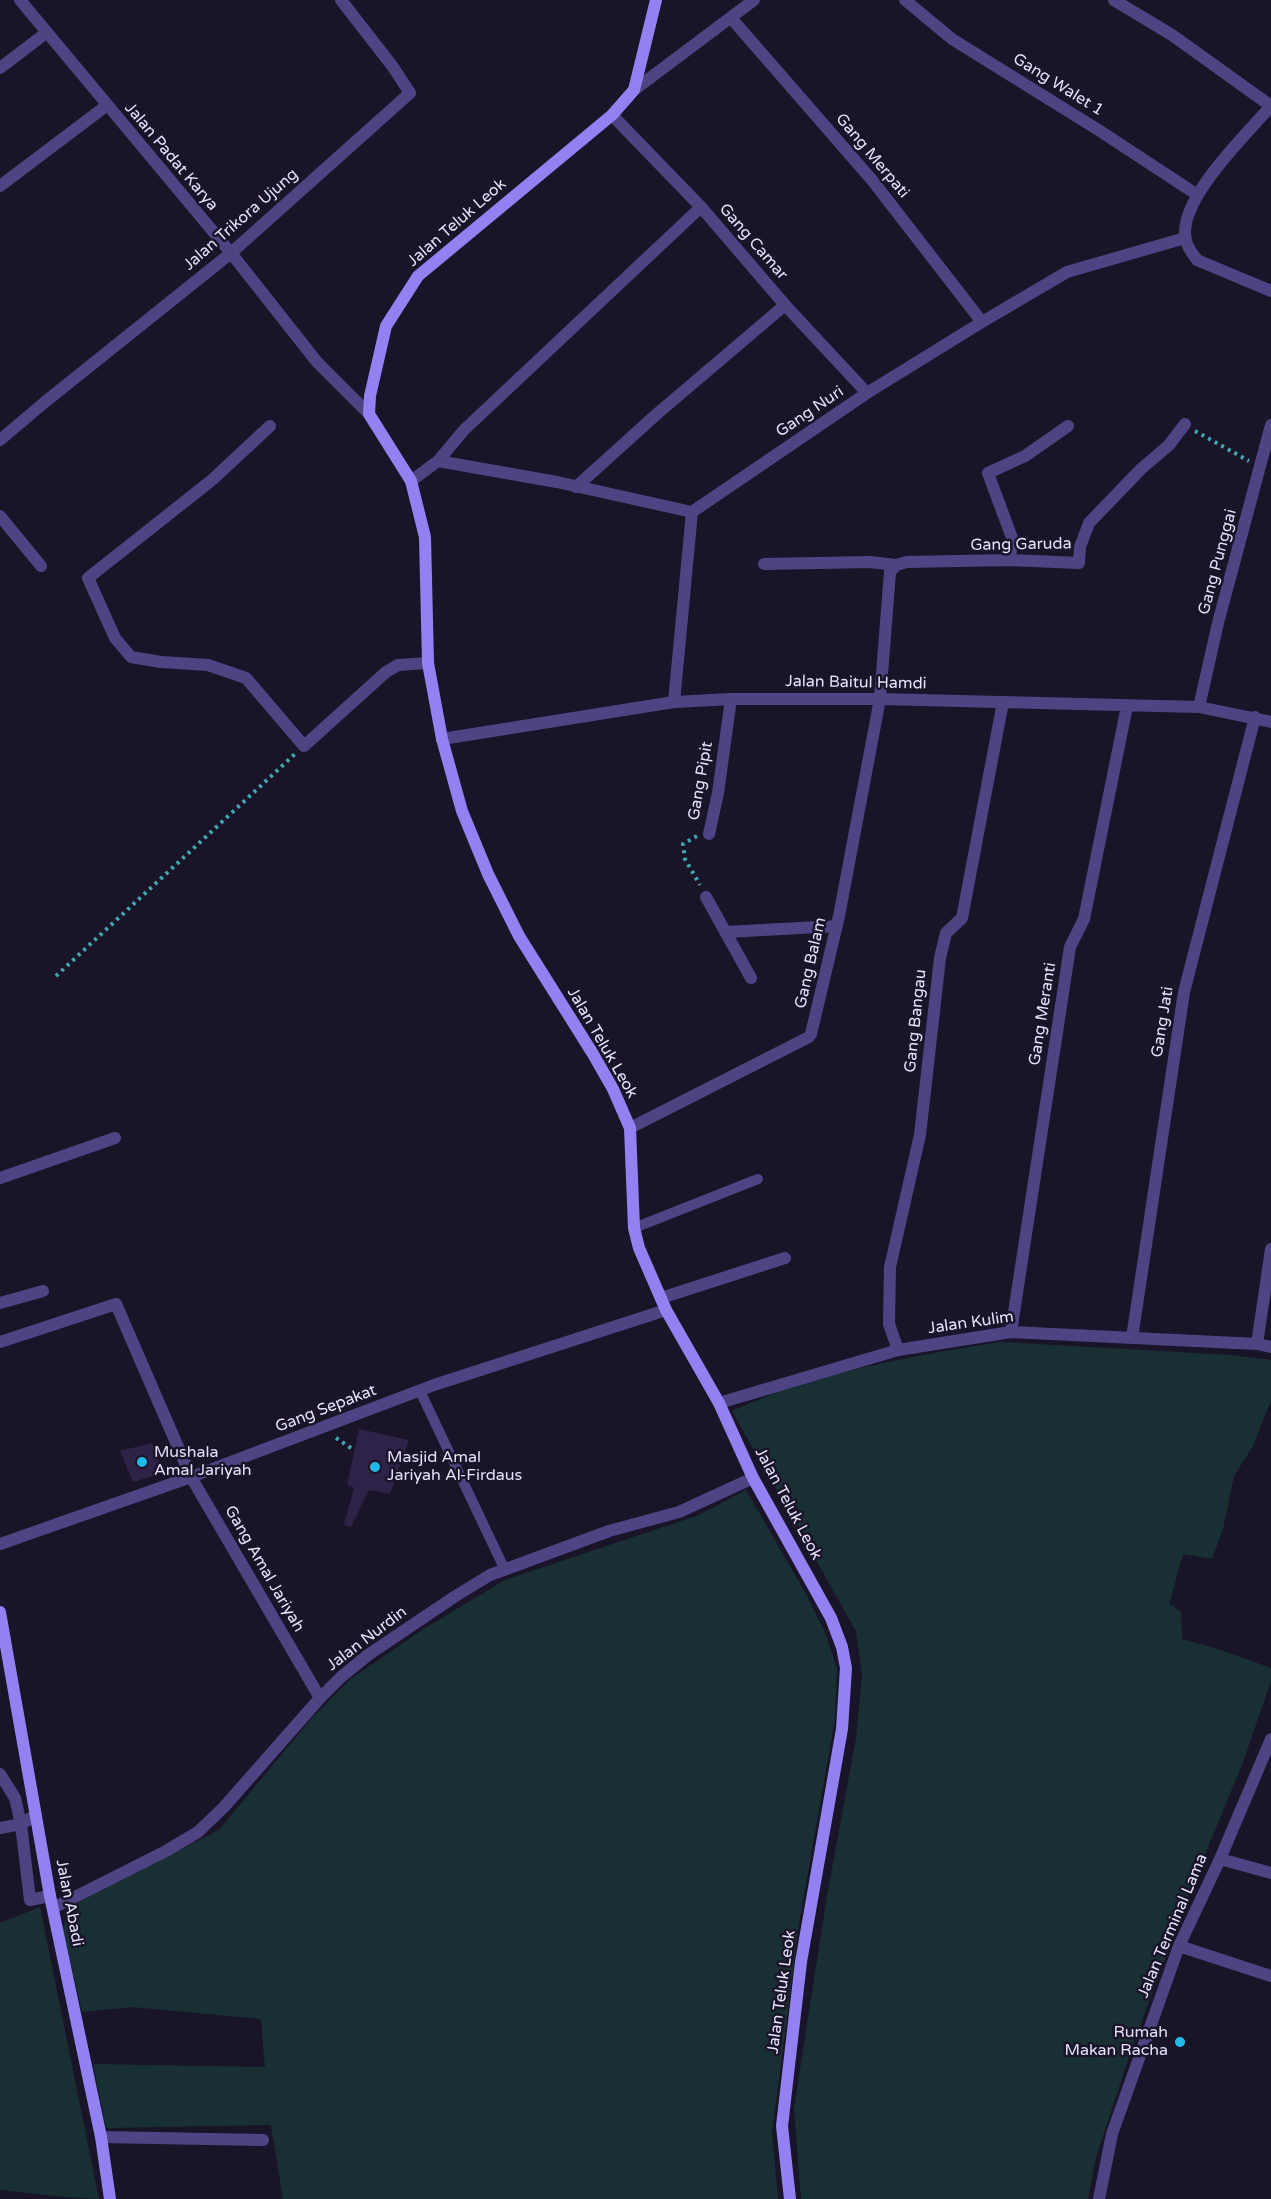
<!DOCTYPE html>
<style>
body{margin:0}
canvas{display:block;background:#1a1429}
</style>
<canvas width="1271" height="2199"></canvas>
<script>
const context = document.querySelector('canvas').getContext('2d');
context.lineJoin = 'round';
function paint(path, color) { context.fillStyle = color; context.fill(path, 'evenodd'); }
function trace(path, color, width, dash) { context.strokeStyle = color; context.lineWidth = width; context.lineCap = dash ? 'butt' : 'round'; context.setLineDash(dash || []); context.stroke(path); }
function label(font, color, halo, rows, align = 'center') {
  context.font = font + ' "Varela Round",sans-serif'; context.lineWidth = 5; context.setLineDash([]); context.textBaseline = 'middle'; context.strokeStyle = halo; context.fillStyle = color; for (const [text, x, y, turn = 0] of rows) {
    context.save(); context.translate(x, y); context.rotate((+turn || 0) * Math.PI / 180); context.textAlign = isNaN(turn) ? turn : align; if (halo) context.strokeText(text, 0, 0); context.fillText(text, 0, 0); context.restore();
  }
}
const green = new Path2D(`
 M 1001,1342 L 1231,1355 L 1271,1360 L 1271,1400 L 1253,1446 L 1234,1476 L 1223,1529 L 1212,1559 L 1183,1554 L 1169,1604 L 1181,1612 L 1182,1639 L 1215,1648 L 1271,1668 L 1271,1681 L 1243,1762 L 1193,1884 L 1134,2042 L 1096,2157 L 1088,2199 L 801,2199 L 794,2108 L 827,1896 L 856,1738 L 862,1675 L 856,1631 L 732,1411 C 749,1404 766,1396 783,1390 C 854,1367 927,1353 1001,1342 Z
 M 746,1490 L 806,1594 L 826,1635 L 837,1669 L 835,1719 L 799,1923 L 772,2133 L 778,2199 L 283,2199 L 271,2125 L 106,2128 L 93,2064 L 265,2067 L 261,2019 L 132,2007 L 82,2012 L 63,1930 L 68,1909 L 91,1895 L 219,1830 L 311,1719 L 352,1678 L 425,1628 L 505,1580 L 699,1515 Z
 M 40,1907 L 99,2199 L 65,2197 L 0,2190 L 0,1923 Z`);
const building = new Path2D(`
 M 359,1429 L 409,1440 L 390,1494 L 369,1490 L 351,1527 L 344,1525 L 354,1488 L 347,1485 Z
 M 152,1443 L 163,1473 L 133,1482 L 120,1451 Z`);
const path = new Path2D(`
 M 1195,431 L 1249,461
 M 697,836 L 683,844 L 685,859 L 700,885
 M 56,976 L 295,754
 M 336,1438 L 354,1450`);
const lane = new Path2D(`
 M 634,1228 L 758,1179
 M 420,1391 L 505,1570`);
const street = new Path2D(`
 M 20,0 L 231,253 L 317,362 L 369,414
 M 905,0 L 952,39 L 1100,131 L 1196,194
 M 1114,0 L 1172,35 L 1271,106 C 1247,134 1176,201 1186,240 C 1187,247 1192,253 1197,260 L 1271,291
 M 731,18 L 872,180 L 982,322
 M 0,68 L 46,33
 M 634,90 L 754,0
 M 612,115 L 701,207 L 785,305 L 867,393
 M 0,186 L 106,106
 M 270,426 L 212,480 L 88,578 L 115,638 L 131,657 L 161,662 L 208,665 L 246,678 L 304,746 L 386,672 L 398,665 L 428,663
 M 0,440 L 45,402 L 231,253 L 410,93 L 393,67 L 341,0
 M 438,461 L 557,482 L 692,512 L 867,393 L 982,322 L 1067,272 L 1185,238
 M 411,481 L 438,461 L 464,430 L 701,207
 M 576,487 L 658,413 L 785,305
 M 0,516 L 41,566
 M 1010,560 L 1012,538 L 988,473 L 1025,456 L 1068,426
 M 764,564 L 870,562 L 896,565
 M 674,702 L 692,512
 M 1199,707 L 1218,623 L 1271,425
 M 442,739 L 674,702 L 731,699 L 880,699 L 1199,707 L 1271,722
 M 709,834 L 718,793 L 731,699
 M 706,897 L 751,978
 M 725,932 L 837,926
 M 630,1128 L 809,1037 L 811,1034 L 839,916 L 880,699 L 890,572 L 896,565 L 907,562 L 1010,560 L 1079,563 L 1080,547 L 1089,523 L 1141,469 L 1169,445 L 1185,424
 M 0,1178 L 115,1138
 M 661,1298 L 785,1258
 M 0,1303 L 43,1291
 M 1011,1332 L 1070,947 L 1084,919 L 1127,706
 M 1132,1338 L 1184,992 L 1255,717
 M 0,1342 L 116,1304 L 191,1477 L 320,1698
 M 1257,1344 L 1271,1249
 M 898,1350 L 889,1324 L 890,1267 L 920,1135 L 940,958 L 946,933 L 962,918 L 1003,702
 M 719,1403 L 898,1350 L 1011,1332 L 1257,1344 L 1271,1347
 M 0,1544 L 191,1477 L 434,1385 L 666,1310
 M 0,1774 L 15,1798 L 21,1824 L 30,1900 L 50,1896
 M 0,1828 L 21,1824 L 36,1815
 M 1220,1859 L 1271,1873
 M 53,1908 L 166,1851 L 198,1832 L 224,1807 L 320,1698 L 341,1677 L 368,1655 L 454,1597 L 490,1575 L 609,1531 L 679,1512 L 753,1478
 M 1179,1946 L 1271,1976
 M 101,2137 L 263,2140
 M 1099,2199 L 1112,2134 L 1179,1946 L 1220,1859 L 1271,1739`);
const secondary = new Path2D(`
 M 656,0 L 634,90 L 612,115 L 418,276 L 386,326 L 370,396 L 369,414 L 411,481 L 425,537 L 428,663 L 442,739 L 462,811 L 488,874 L 519,936 L 593,1054 L 613,1089 L 630,1128 L 634,1228 L 639,1248 L 666,1310 L 719,1403 L 753,1478 L 831,1618 L 842,1647 L 846,1668 L 842,1729 L 801,1962 L 782,2126 L 790,2199
 M 0,1612 L 50,1896 L 101,2137 L 110,2199`);
const markers = [
 [142,1462,6,"#21bae6"],
 [375,1467,6,"#21bae6"],
 [1180,2042,6,"#21bae6"]
];
const streetNames = [
 ["Gang Walet 1",1058,85,32],
 ["Gang Merpati",872,156,50],
 ["Jalan Padat Karya",171,157,50],
 ["Jalan Trikora Ujung",241,220,-41],
 ["Jalan Teluk Leok",457,223,-41],
 ["Gang Camar",753,242,49],
 ["Gang Nuri",810,412,-34],
 ["Gang Garuda",1021,545,-1],
 ["Gang Punggai",1218,562,-75],
 ["Jalan Baitul Hamdi",856,683,1],
 ["Gang Pipit",701,781,-80],
 ["Gang Balam",811,963,-77],
 ["Gang Meranti",1043,1014,-81],
 ["Gang Bangau",916,1021,-84],
 ["Gang Jati",1163,1022,-81],
 ["Jalan Teluk Leok",602,1043,60],
 ["Jalan Kulim",971,1323,-8],
 ["Gang Sepakat",326,1409,-21],
 ["Jalan Teluk Leok",788,1504,62],
 ["Gang Amal Jariyah",264,1569,60],
 ["Jalan Nurdin",367,1639,-37],
 ["Jalan Abadi",69,1903,79],
 ["Jalan Terminal Lama",1173,1926,-67],
 ["Jalan Teluk Leok",782,1992,-82]
];
const poiNames = [
 ["Mushala",154,1453],
 ["Amal Jariyah",154,1471],
 ["Masjid Amal",387,1458],
 ["Jariyah Al-Firdaus",387,1476],
 ["Rumah",1168,2033,"right"],
 ["Makan Racha",1168,2051,"right"]
];
paint(green, '#183033');
paint(building, '#2f2248');
trace(path, '#3fa9b0', 4, [3, 4.5]);
trace(lane, '#4f4483', 10);
trace(street, '#4f4483', 12);
trace(secondary, '#9281f1', 12);
for (const [x, y, r, color] of markers) { const dot = new Path2D(); dot.arc(x, y, r, 0, 2 * Math.PI); context.fillStyle = color; context.fill(dot); trace(dot, '#1a1429', 2); }
label('16px', '#e6e0fc', '#1a1429', streetNames);
label('16px', '#e6e0fc', '#1a1429', poiNames, 'left');
</script>
